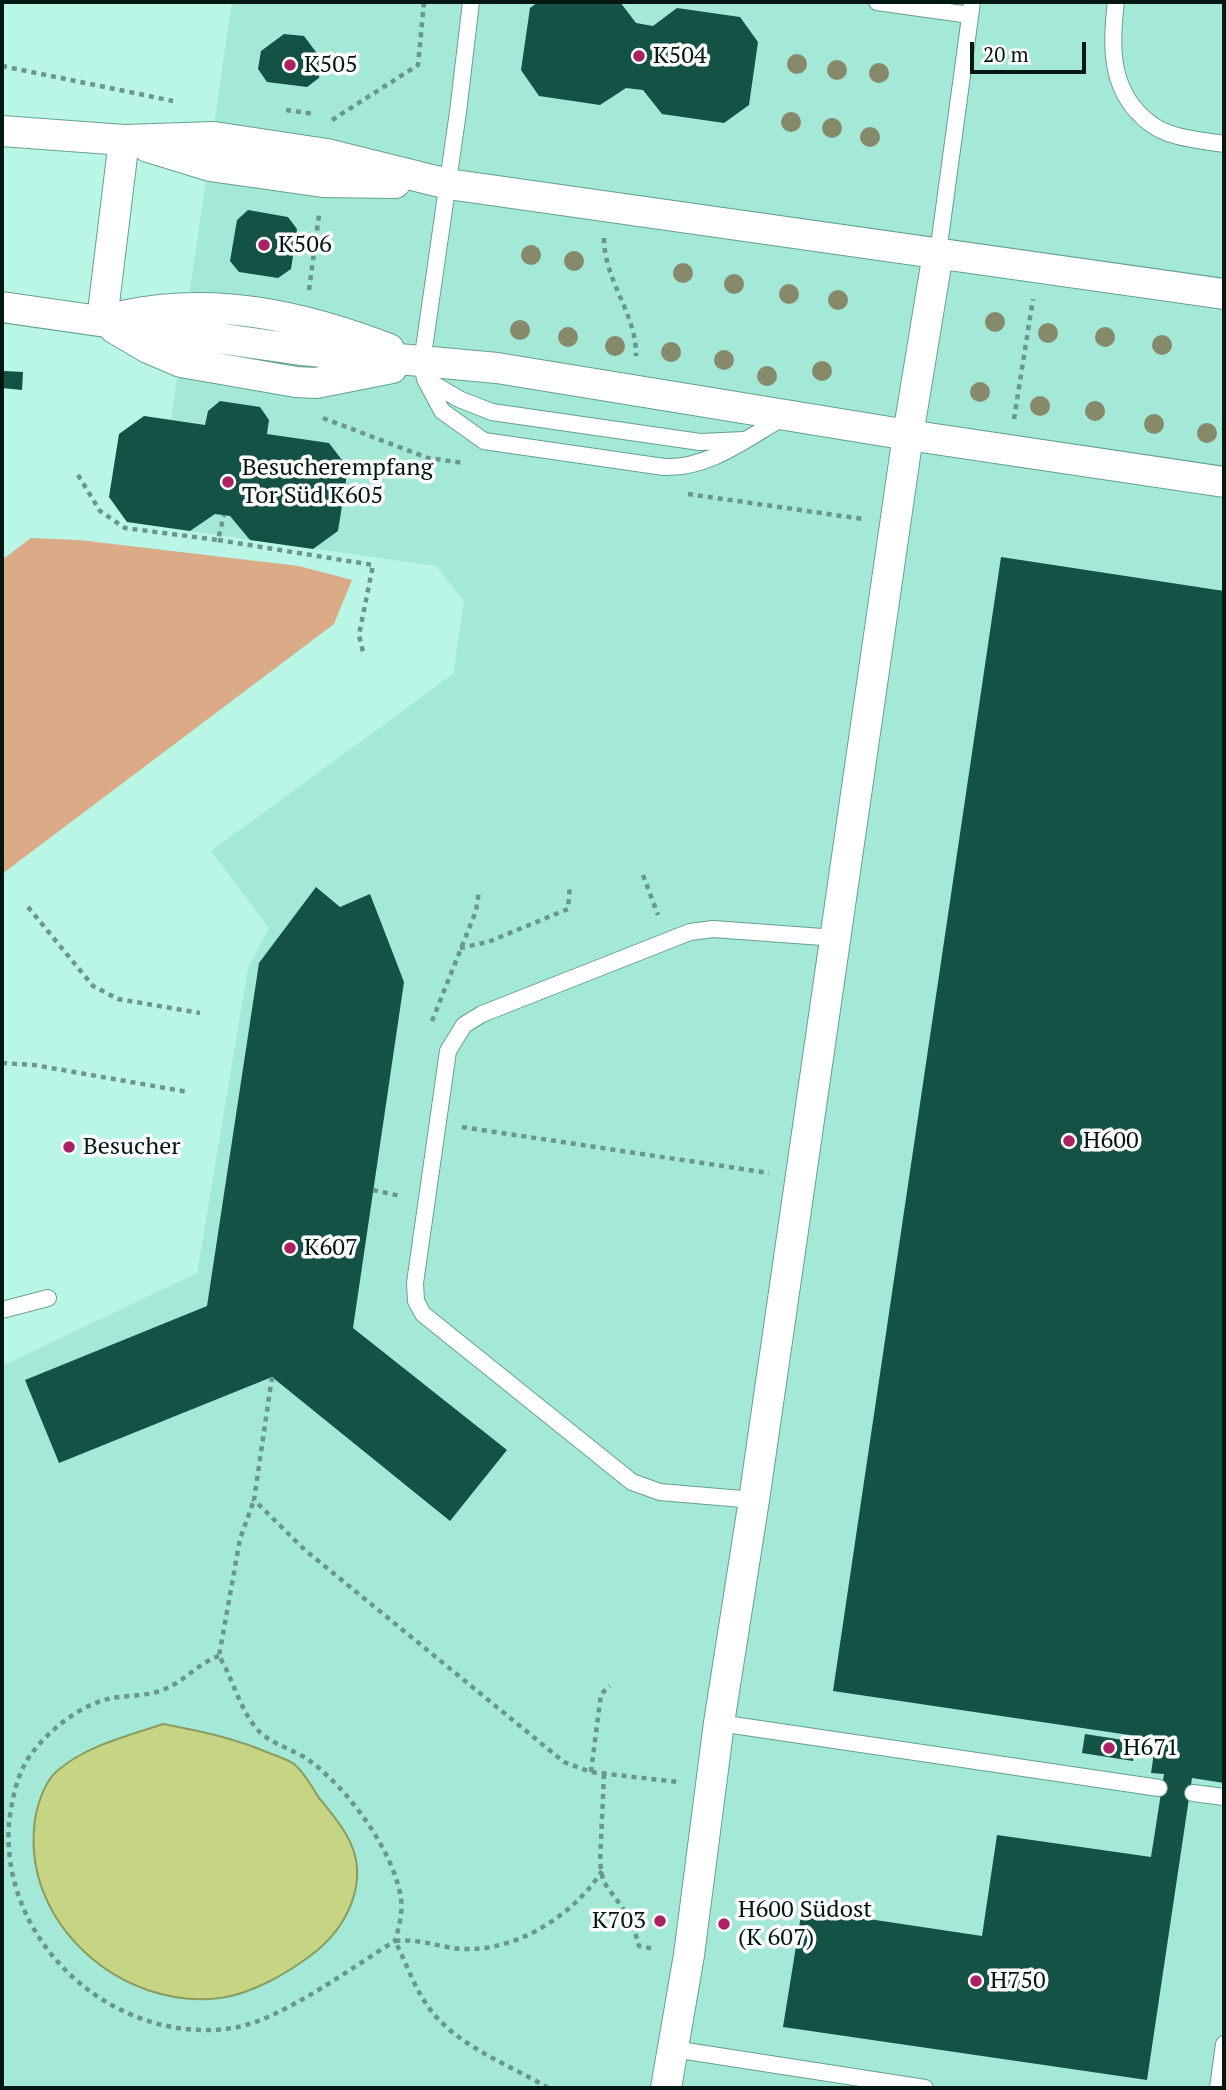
<!DOCTYPE html>
<meta charset="utf-8">
<style>
body{margin:0}
#map{position:relative;width:1226px;height:2090px;overflow:hidden;background:#baf6e6;font-family:"PT Serif",serif}
canvas{display:block}
.frame{position:absolute;inset:0;border:4px solid #011712;pointer-events:none}
.scale{position:absolute;left:970px;top:42px;width:116px;height:32px;box-sizing:border-box;border:4px solid #011712;border-top:0;padding-left:9px;font-size:21px;line-height:24px;white-space:nowrap;color:#011712;-webkit-text-stroke:5px #fff;paint-order:stroke}
</style>
<div id="map">
<canvas width="1226" height="2090"></canvas>
<div class="frame"></div>
<div class="scale">20 m</div>
</div>
<script>
const context = document.querySelector('canvas').getContext('2d');
context.lineJoin = 'round';
function paint(path, color) { context.fillStyle = color; context.fill(path, 'evenodd'); }
function trace(path, color, width, dash) { context.strokeStyle = color; context.lineWidth = width; context.lineCap = dash ? 'butt' : 'round'; context.setLineDash(dash || []); context.stroke(path); }
function label(font, color, halo, rows, align = 'center') {
  context.font = font + ' "PT Serif",serif'; context.lineWidth = 7; context.setLineDash([]); context.textBaseline = 'middle'; context.strokeStyle = halo; context.fillStyle = color; for (const [text, x, y, turn = 0] of rows) {
    context.save(); context.translate(x, y); context.rotate((+turn || 0) * Math.PI / 180); context.textAlign = isNaN(turn) ? turn : align; if (halo) context.strokeText(text, 0, 0); context.fillText(text, 0, 0); context.restore();
  }
}
const built = new Path2D(`
 M 232,2 L 1224,2 L 1224,2088 L 2,2088 L 2,1366 L 197,1273 L 248,968 L 269,928 L 211,851 L 453,674 L 464,601 L 436,566 L 127,522 L 109,497 L 119,434 L 144,416 L 171,419 Z`);
const green = new Path2D(`
 M 31,538 L 79,540 L 299,566 L 352,580 L 334,624 L 2,874 L 2,560 Z`);
const water = new Path2D(`
 M 163,1724 C 200,1731 234,1738 269,1753 C 277,1756 287,1759 294,1764 C 304,1772 312,1787 319,1798 C 329,1810 340,1823 347,1836 C 372,1880 347,1929 310,1956 C 286,1974 251,1994 220,1998 C 123,2010 26,1927 34,1829 C 35,1811 43,1783 57,1771 C 86,1746 127,1736 163,1724 Z`);
const building = new Path2D(`
 M 538,2 L 620,2 L 636,23 L 653,26 L 677,8 L 740,17 L 758,42 L 749,105 L 724,123 L 662,114 L 643,90 L 626,88 L 600,105 L 539,96 L 521,70 L 530,8 Z
 M 284,34 L 304,36 L 322,60 L 319,78 L 307,87 L 267,82 L 258,69 L 261,51 Z
 M 248,210 L 288,217 L 297,229 L 291,269 L 278,278 L 239,272 L 230,261 L 237,220 Z
 M 4,371 L 23,372 L 22,390 L 2,388 Z
 M 220,401 L 260,407 L 269,420 L 267,434 L 329,443 L 348,468 L 338,531 L 313,549 L 250,540 L 230,516 L 215,514 L 190,531 L 127,522 L 109,497 L 119,434 L 144,416 L 205,425 L 208,411 Z
 M 1001,557 L 1224,591 L 1224,1783 L 1192,1778 L 1147,2080 L 783,2027 L 802,1909 L 982,1936 L 997,1835 L 1151,1857 L 1164,1774 L 1151,1773 L 1156,1739 L 833,1691 Z
 M 316,887 L 340,907 L 370,894 L 404,982 L 353,1328 L 507,1450 L 450,1521 L 272,1377 L 59,1463 L 25,1380 L 207,1306 L 259,963 Z
 M 1085,1734 L 1136,1742 L 1133,1761 L 1082,1753 Z`);
const path = new Path2D(`
 M 2,66 L 173,101
 M 286,110 L 315,114
 M 332,120 L 418,65 L 424,2
 M 604,238 C 604,281 637,314 636,356
 M 309,290 L 319,215
 M 323,418 L 428,458 L 464,463
 M 1014,419 L 1033,299
 M 78,475 L 100,511 L 125,528 L 218,540 L 224,515
 M 688,494 L 863,519
 M 218,540 L 373,565 L 359,635 L 364,656
 M 643,875 L 658,915
 M 28,907 L 93,986 L 118,999 L 200,1013
 M 460,948 L 488,942 L 568,909 L 570,885
 M 432,1021 L 476,911 L 479,891
 M 2,1063 L 34,1065 L 188,1092
 M 462,1127 L 769,1173
 M 373,1190 L 400,1196
 M 272,1377 L 254,1500 L 305,1550 L 564,1762 L 591,1772 L 678,1782
 M 219,1656 C 198,1663 185,1681 165,1689 C 149,1696 130,1695 113,1698 C 83,1703 50,1729 32,1753 C 17,1772 12,1800 9,1823 C 0,1944 115,2046 233,2028 C 282,2020 352,1967 395,1941 C 399,1927 403,1913 401,1898 C 393,1850 349,1790 310,1761 C 294,1749 269,1744 256,1728 C 239,1707 233,1679 219,1656 L 240,1539 L 254,1500
 M 591,1772 L 601,1694 L 610,1686
 M 604,1774 L 600,1862 L 603,1881 L 632,1921 L 639,1946 L 655,1949
 M 548,2088 C 507,2063 455,2046 427,2005 C 413,1985 406,1962 395,1941 C 424,1938 443,1950 471,1949 C 522,1948 575,1913 602,1871`);
const lane = new Path2D(`
 M 471,2 L 458,112 L 422,362 L 425,379 L 459,399 L 492,412 L 700,442 L 744,440
 M 877,2 L 970,15
 M 1116,2 C 1110,48 1110,94 1151,124 C 1171,139 1201,140 1224,144
 M 938,253 L 972,2
 M 425,379 L 442,411 L 484,441 L 664,467 C 709,469 747,438 784,417
 M 2,1310 L 48,1298
 M 754,1500 L 660,1492 L 632,1482 L 423,1314 L 416,1301 L 415,1283 L 448,1051 L 464,1025 L 482,1014 L 690,932 L 713,929 L 836,938
 M 719,1723 L 1159,1788
 M 1193,1793 L 1224,1797
 M 673,2049 L 925,2088
 M 1218,2088 L 1224,2044`);
const street = new Path2D(`
 M 2,131 L 124,140 L 214,137 L 327,154 L 448,184 L 1224,294
 M 148,147 L 210,166 L 323,182 L 395,183
 M 2,307 L 301,350 L 497,368 L 908,435 L 1224,482
 M 123,316 C 215,296 303,316 389,349
 M 102,320 L 124,140
 M 114,328 L 148,348 L 181,362 L 296,382 L 316,383 L 392,368
 M 666,2088 L 689,1955 L 719,1723 L 754,1500 L 908,435 L 938,253`);
const trees = [
 [797,64],
 [837,70],
 [879,73],
 [791,122],
 [832,128],
 [870,137],
 [531,255],
 [574,261],
 [683,273],
 [734,284],
 [789,294],
 [838,300],
 [995,322],
 [520,330],
 [1048,333],
 [568,337],
 [1105,337],
 [1162,345],
 [615,346],
 [671,352],
 [724,360],
 [822,371],
 [767,376],
 [980,392],
 [1040,406],
 [1095,411],
 [1154,424],
 [1207,433]
];
const markers = [
 [639,56,7,"#ab2163"],
 [290,65,7,"#ab2163"],
 [264,245,7,"#ab2163"],
 [228,482,7,"#ab2163"],
 [1069,1141,7,"#ab2163"],
 [69,1147,7,"#ab2163"],
 [290,1248,7,"#ab2163"],
 [1109,1748,7,"#ab2163"],
 [660,1921,7,"#ab2163"],
 [724,1924,7,"#ab2163"],
 [976,1981,7,"#ab2163"]
];
const poiNames = [
 ["K504",653,56],
 ["K505",304,65],
 ["K506",278,245],
 ["Besucherempfang",242,468],
 ["Tor Süd K605",242,496],
 ["H600",1083,1141],
 ["Besucher",83,1147],
 ["K607",304,1248],
 ["H671",1123,1748],
 ["H600 Südost",738,1910],
 ["(K 607)",738,1938],
 ["K703",646,1921,"right"],
 ["H750",990,1981]
];
paint(built, '#a4e8d8');
paint(green, '#dbab88');
paint(water, '#c6d583');
trace(water, '#8b9c61', 2);
paint(building, '#155246');
trace(lane, '#66a092', 18);
trace(street, '#66a092', 32);
trace(path, '#6a968b', 4.5, [5, 5]);
trace(lane, '#fff', 16);
trace(street, '#fff', 30);
context.fillStyle = '#86896a';
for (const [x, y] of trees) { context.beginPath(); context.arc(x, y, 10, 0, 2 * Math.PI); context.fill(); }
for (const [x, y, r, color] of markers) { const dot = new Path2D(); dot.arc(x, y, r, 0, 2 * Math.PI); context.fillStyle = color; context.fill(dot); trace(dot, '#fff', 2.5); }
label('24px', '#011712', '#fff', poiNames, 'left');
</script>
